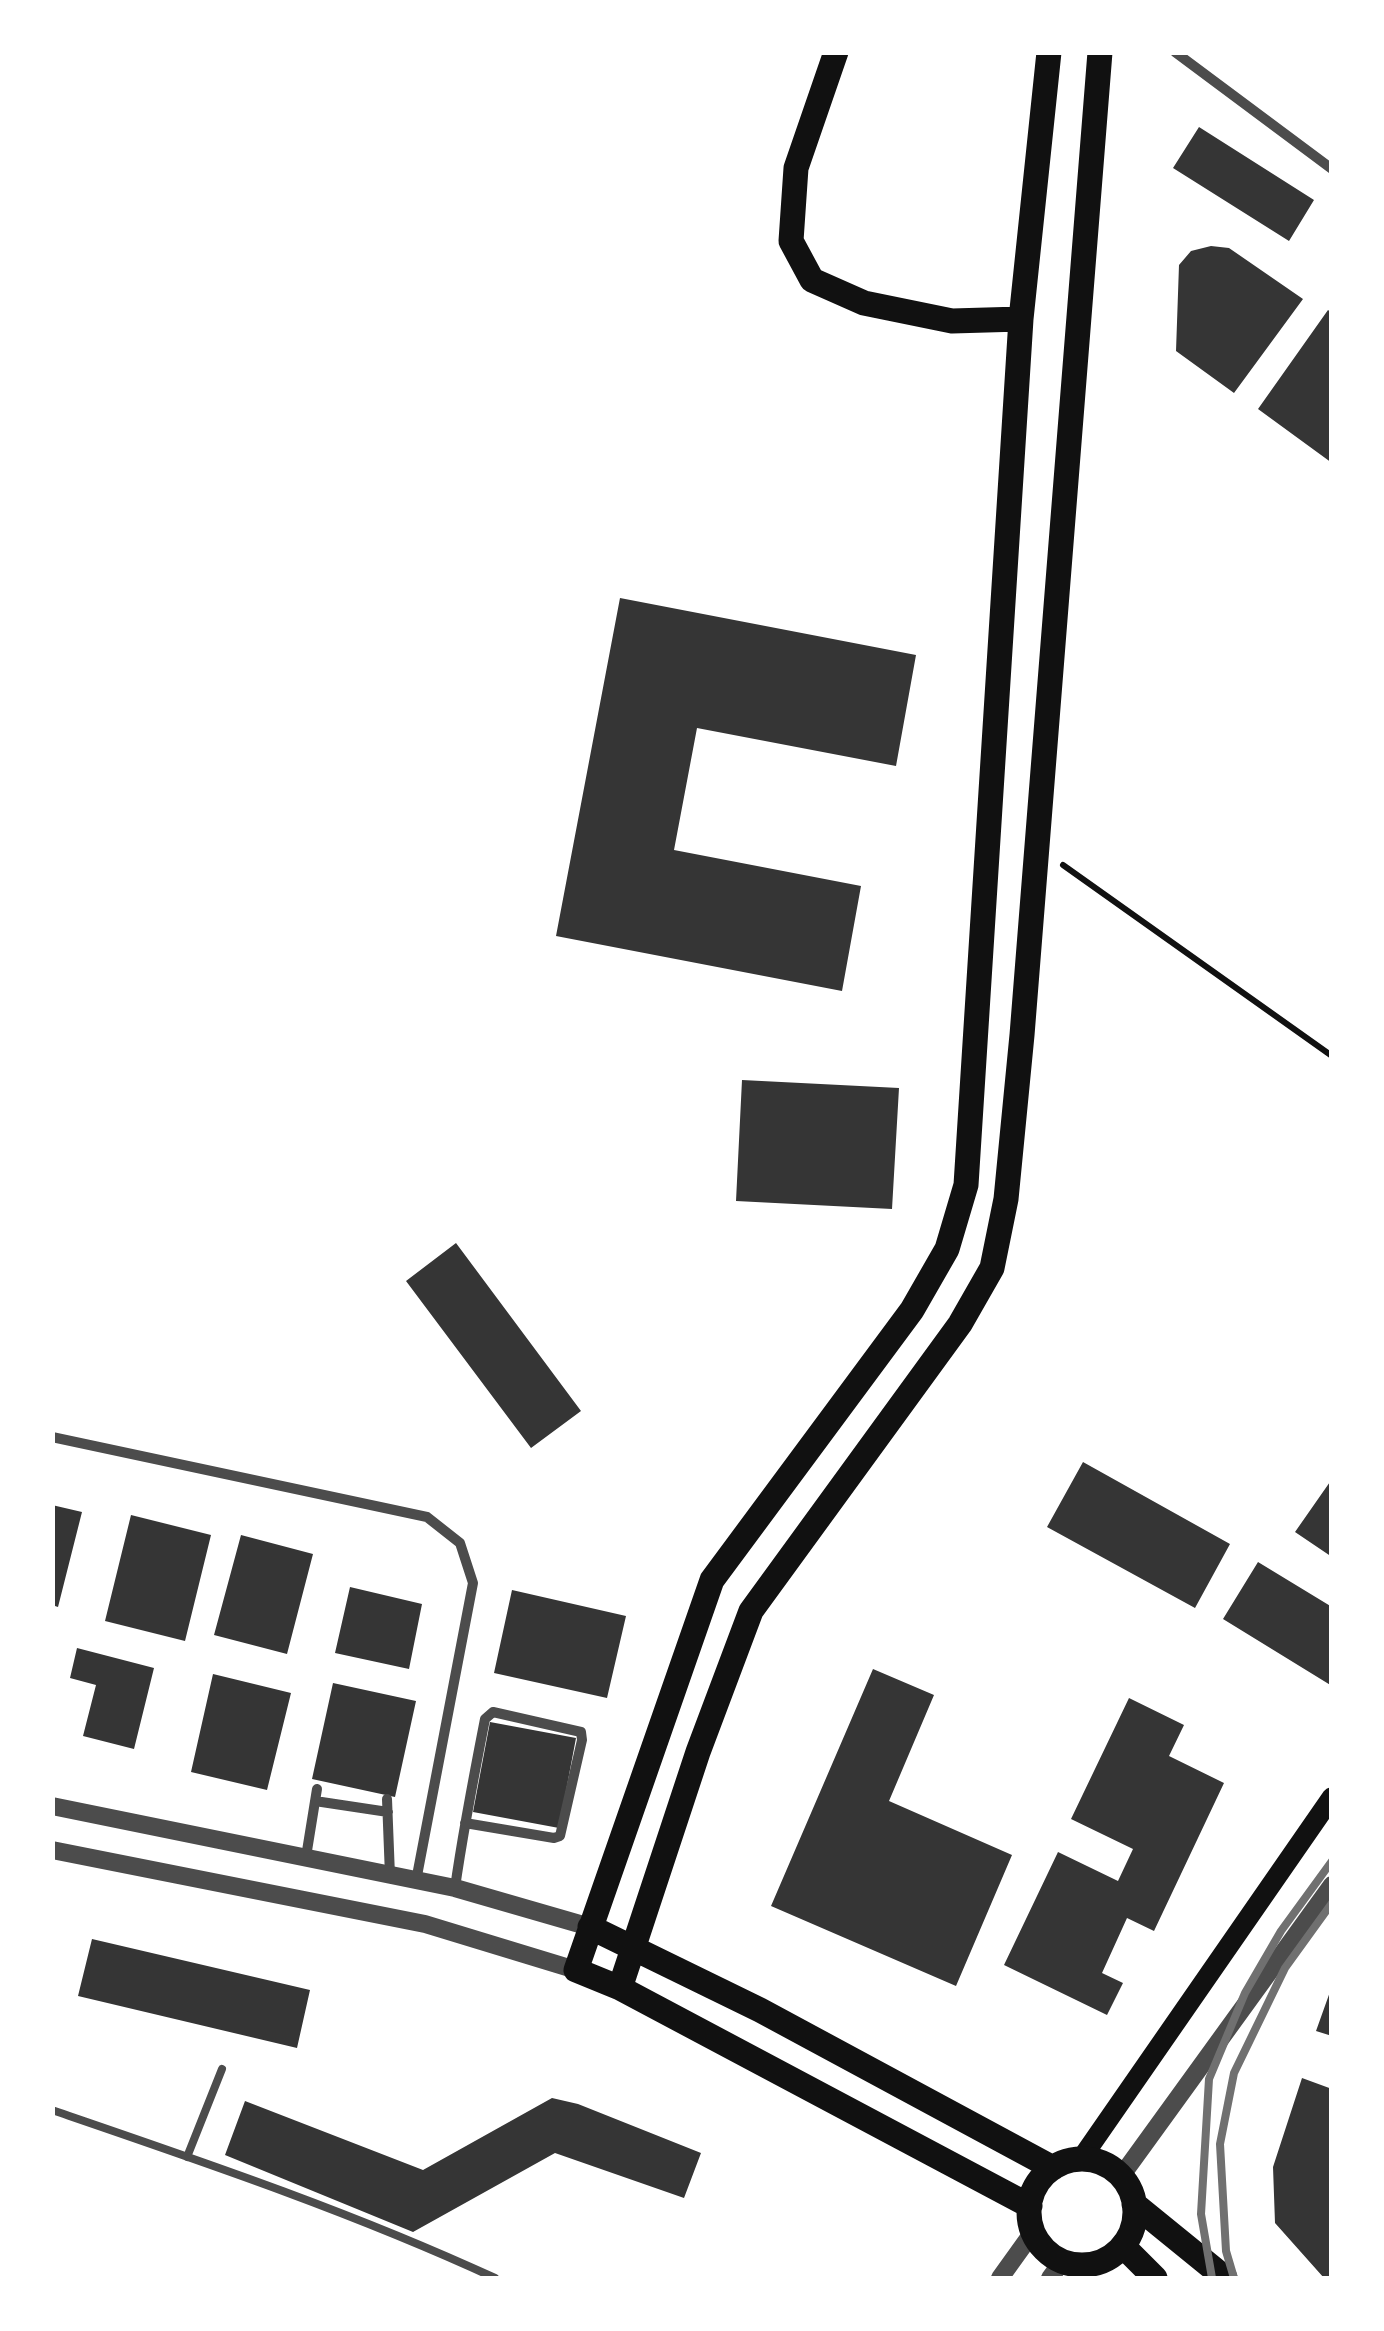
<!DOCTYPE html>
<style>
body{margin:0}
#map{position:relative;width:1384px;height:2331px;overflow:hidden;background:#fff;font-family:"Exo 2",sans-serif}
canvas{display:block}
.frame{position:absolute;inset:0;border:55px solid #fff;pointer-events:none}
</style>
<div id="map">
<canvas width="1384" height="2331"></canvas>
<div class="frame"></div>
</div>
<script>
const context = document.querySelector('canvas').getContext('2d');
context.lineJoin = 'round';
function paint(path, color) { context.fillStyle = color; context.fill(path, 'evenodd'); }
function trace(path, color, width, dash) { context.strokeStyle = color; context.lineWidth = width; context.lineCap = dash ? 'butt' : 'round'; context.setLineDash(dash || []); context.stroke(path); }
const building = new Path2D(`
 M 1199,127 L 1314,200 L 1289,241 L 1173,168 Z
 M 1211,246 L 1229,248 L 1303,299 L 1234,393 L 1176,351 L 1179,265 L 1191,251 Z
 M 1328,310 L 1332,313 L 1332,463 L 1258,409 Z
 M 620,598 L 916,655 L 896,766 L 697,728 L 674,850 L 861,886 L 842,991 L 556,936 Z
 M 742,1080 L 899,1088 L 892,1209 L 736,1201 Z
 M 456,1243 L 581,1411 L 531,1448 L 406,1281 Z
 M 1083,1462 L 1230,1544 L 1195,1608 L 1047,1527 Z
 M 1332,1479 L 1332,1557 L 1295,1532 Z
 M 52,1505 L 82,1512 L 58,1607 L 52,1605 Z
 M 131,1515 L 211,1535 L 185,1641 L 105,1621 Z
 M 241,1535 L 313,1554 L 287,1654 L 214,1635 Z
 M 1258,1562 L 1332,1607 L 1332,1686 L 1223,1619 Z
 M 350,1587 L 422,1604 L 409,1669 L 335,1653 Z
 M 512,1590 L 626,1616 L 607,1698 L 494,1673 Z
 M 77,1648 L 154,1668 L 134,1749 L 83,1736 L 96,1685 L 70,1678 Z
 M 873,1669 L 934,1695 L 889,1801 L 1012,1855 L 956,1986 L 771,1906 Z
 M 213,1674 L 291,1693 L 267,1790 L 191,1772 Z
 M 333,1683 L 416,1701 L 395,1797 L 312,1779 Z
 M 1129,1698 L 1184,1725 L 1169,1756 L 1224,1783 L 1154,1931 L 1127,1918 L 1102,1973 L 1123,1983 L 1107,2015 L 1004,1965 L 1058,1852 L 1118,1881 L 1133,1849 L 1071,1819 Z
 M 490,1722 L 576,1738 L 559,1828 L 473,1812 Z
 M 92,1939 L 310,1990 L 297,2048 L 78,1996 Z
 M 1331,1989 L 1332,1989 L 1332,2036 L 1316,2031 Z
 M 1302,2078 L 1332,2089 L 1332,2278 L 1324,2278 L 1275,2223 L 1273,2167 Z
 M 552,2098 L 578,2104 L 701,2153 L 684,2198 L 555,2153 L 413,2232 L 225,2155 L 245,2101 L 423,2170 Z`);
const path = new Path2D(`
 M 1063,865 L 1332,1056`);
const service = new Path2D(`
 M 52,2110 C 201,2161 352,2212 495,2278
 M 187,2157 L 222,2069`);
const minor = new Path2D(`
 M 1175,52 L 1332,169
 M 52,1437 L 427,1517 L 460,1543 L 473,1583 L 416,1881
 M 387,1799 L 390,1876
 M 315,1801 L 388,1812
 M 306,1857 L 317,1789
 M 455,1888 C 463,1831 474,1775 485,1719 L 493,1712 L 581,1732 L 582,1740 L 560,1836 L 554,1838 L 465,1823`);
const tertiary = new Path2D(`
 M 52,1806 L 455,1888 L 590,1927
 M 52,1850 L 425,1924 L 576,1970
 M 1122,2175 L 1332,1885
 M 1000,2278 L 1033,2232
 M 1050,2278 L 1061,2263`);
const secondary = new Path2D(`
 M 1081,2159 L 1332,1797`);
const primary = new Path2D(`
 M 836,52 L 796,168 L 791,241 L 812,280 L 864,303 L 952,321 L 1021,319
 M 590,1927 L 760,2010 L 1053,2168
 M 620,1988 L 698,1752 L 751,1611 L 960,1324 L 992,1268 L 1006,1199 L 1022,1035 L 1100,52
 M1029 2212a53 53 0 1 1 106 0a53 53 0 1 1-106 0Z
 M 1134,2204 L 1225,2278
 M 1030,2206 L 620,1988 L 576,1970 L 712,1580 L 912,1310 L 947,1249 L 966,1185 L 1021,319 L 1049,52
 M 1123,2246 L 1155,2278`);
const rail = new Path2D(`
 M 1212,2278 L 1201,2214 L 1209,2079 L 1245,1993 L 1281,1931 L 1332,1861
 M 1234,2278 L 1226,2251 L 1220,2144 L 1234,2073 L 1285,1968 L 1332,1903`);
paint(building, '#353535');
trace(path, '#111', 6);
trace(service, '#4c4c4c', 8);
trace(minor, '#4c4c4c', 10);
trace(tertiary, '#4c4c4c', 18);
trace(secondary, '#111', 20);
trace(primary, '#111', 25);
trace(rail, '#707070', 8);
</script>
